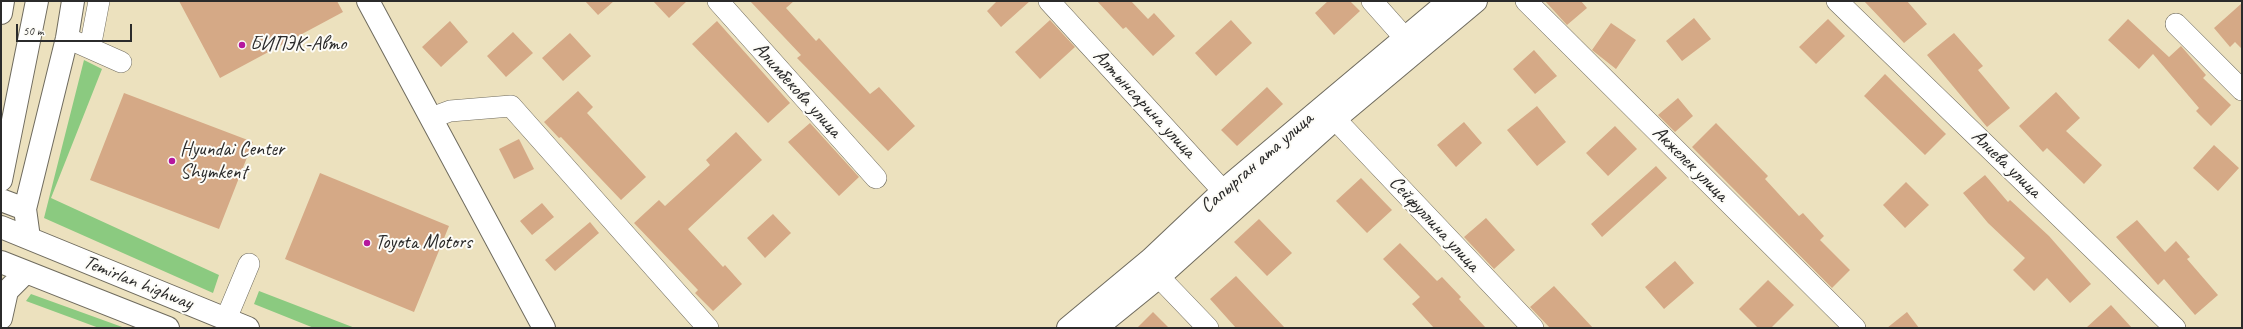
<!DOCTYPE html>
<meta charset="utf-8">
<style>
body{margin:0}
#map{position:relative;width:2243px;height:329px;overflow:hidden;background:#ece1be;font-family:Caveat,sans-serif}
canvas{display:block}
.frame{position:absolute;inset:0;border:2px solid #2b2b2b;pointer-events:none}
.scale{position:absolute;left:16px;top:24px;width:116px;height:18px;box-sizing:border-box;border:2px solid #2b2b2b;border-top:0;padding-left:5px;font-size:12px;line-height:14px;white-space:nowrap;color:#2b2b2b;-webkit-text-stroke:3px #fdfcf7;paint-order:stroke}
</style>
<div id="map">
<canvas width="2243" height="329"></canvas>
<div class="frame"></div>
<div class="scale">50 m</div>
</div>
<script>
const context = document.querySelector('canvas').getContext('2d');
context.lineJoin = 'round';
function paint(path, color) { context.fillStyle = color; context.fill(path, 'evenodd'); }
function trace(path, color, width, dash) { context.strokeStyle = color; context.lineWidth = width; context.lineCap = dash ? 'butt' : 'round'; context.setLineDash(dash || []); context.stroke(path); }
function label(font, color, halo, rows, align = 'center') {
  context.font = font + ' Caveat,sans-serif'; context.lineWidth = 4; context.setLineDash([]); context.textBaseline = 'middle'; context.strokeStyle = halo; context.fillStyle = color; for (const [text, x, y, turn = 0] of rows) {
    context.save(); context.translate(x, y); context.rotate((+turn || 0) * Math.PI / 180); context.textAlign = isNaN(turn) ? turn : align; if (halo) context.strokeText(text, 0, 0); context.fillText(text, 0, 0); context.restore();
  }
}
const green = new Path2D(`
 M 84,60 L 102,69 L 51,198 L 219,275 L 213,293 L 44,218 Z
 M 259,291 L 355,328 L 314,328 L 254,304 Z
 M 31,294 L 125,328 L 99,328 L 26,301 Z`);
const building = new Path2D(`
 M 179,1 L 337,1 L 343,12 L 220,78 Z
 M 585,1 L 614,1 L 598,15 Z
 M 653,1 L 687,1 L 669,18 Z
 M 750,1 L 794,1 L 786,8 L 816,41 L 819,38 L 870,94 L 879,87 L 915,126 L 888,151 L 797,58 L 801,55 Z
 M 997,1 L 1030,1 L 1001,27 L 987,11 Z
 M 1097,1 L 1131,1 L 1148,19 L 1154,13 L 1175,36 L 1153,56 L 1126,27 L 1123,29 Z
 M 1328,1 L 1350,1 L 1360,11 L 1334,35 L 1315,13 Z
 M 1545,1 L 1581,1 L 1587,8 L 1567,25 Z
 M 1864,1 L 1907,1 L 1927,24 L 1904,43 Z
 M 2242,3 L 2242,49 L 2235,42 L 2230,47 L 2214,28 Z
 M 1694,18 L 1711,39 L 1682,61 L 1666,41 Z
 M 1828,19 L 1845,36 L 1816,64 L 1799,47 Z
 M 2128,19 L 2169,57 L 2181,46 L 2206,75 L 2203,78 L 2231,105 L 2211,126 L 2196,111 L 2199,108 L 2153,54 L 2139,69 L 2108,40 Z
 M 1050,20 L 1075,47 L 1040,79 L 1015,52 Z
 M 1231,20 L 1252,43 L 1216,76 L 1195,53 Z
 M 450,21 L 468,42 L 441,67 L 422,47 Z
 M 717,21 L 790,103 L 768,123 L 692,44 Z
 M 1611,23 L 1636,40 L 1616,69 L 1592,50 Z
 M 513,32 L 533,53 L 506,77 L 487,56 Z
 M 570,33 L 591,56 L 563,81 L 542,58 Z
 M 1954,33 L 1983,66 L 1978,70 L 2010,108 L 1987,127 L 1927,55 Z
 M 1534,50 L 1557,76 L 1535,94 L 1513,69 Z
 M 1885,74 L 1946,134 L 1925,155 L 1864,96 Z
 M 1267,87 L 1283,104 L 1237,146 L 1221,130 Z
 M 578,91 L 593,107 L 587,113 L 646,177 L 621,200 L 561,137 L 559,138 L 544,122 Z
 M 2056,92 L 2080,118 L 2066,131 L 2102,165 L 2084,184 L 2047,148 L 2043,152 L 2019,126 Z
 M 124,93 L 253,142 L 219,229 L 90,180 Z
 M 1678,98 L 1693,116 L 1675,132 L 1658,115 Z
 M 1537,106 L 1566,142 L 1537,166 L 1507,130 Z
 M 1464,122 L 1482,143 L 1456,167 L 1437,145 Z
 M 810,123 L 859,177 L 839,196 L 788,142 Z
 M 1716,123 L 1768,176 L 1765,179 L 1799,216 L 1803,213 L 1824,236 L 1820,240 L 1850,270 L 1832,288 L 1692,147 Z
 M 1615,126 L 1637,149 L 1608,176 L 1586,153 Z
 M 736,132 L 762,160 L 688,229 L 723,267 L 725,265 L 742,284 L 713,311 L 695,293 L 698,290 L 634,223 L 659,200 L 665,206 L 710,165 L 706,160 Z
 M 519,139 L 534,169 L 514,179 L 499,149 Z
 M 2214,145 L 2239,168 L 2218,191 L 2193,168 Z
 M 1656,166 L 1667,178 L 1602,237 L 1591,224 Z
 M 320,173 L 449,226 L 414,312 L 285,259 Z
 M 1985,175 L 2008,202 L 2010,200 L 2049,236 L 2091,284 L 2070,303 L 2047,278 L 2034,291 L 2013,270 L 2025,258 L 1988,223 L 1963,193 Z
 M 1361,178 L 1392,210 L 1367,233 L 1336,201 Z
 M 1906,182 L 1929,205 L 1905,228 L 1883,205 Z
 M 542,203 L 554,217 L 532,235 L 520,221 Z
 M 773,214 L 791,233 L 765,258 L 747,238 Z
 M 1486,218 L 1515,250 L 1494,269 L 1464,237 Z
 M 1259,219 L 1292,253 L 1267,276 L 1234,242 Z
 M 2137,220 L 2165,252 L 2176,241 L 2190,257 L 2187,259 L 2218,295 L 2195,315 L 2164,279 L 2158,285 L 2116,237 Z
 M 590,222 L 599,233 L 555,271 L 545,260 Z
 M 1400,243 L 1437,281 L 1442,277 L 1461,297 L 1459,299 L 1486,328 L 1434,328 L 1412,304 L 1420,297 L 1383,259 Z
 M 1675,261 L 1694,283 L 1664,309 L 1645,287 Z
 M 1236,276 L 1269,311 L 1285,328 L 1236,328 L 1210,299 Z
 M 1768,280 L 1794,305 L 1771,328 L 1758,328 L 1739,309 Z
 M 1554,286 L 1593,328 L 1550,328 L 1530,307 Z
 M 2111,305 L 2132,328 L 2086,328 Z
 M 1153,312 L 1169,328 L 1137,328 Z
 M 1907,312 L 1919,328 L 1887,328 Z`);
const minor = new Path2D(`
 M 718,1 L 876,178
 M 1049,1 L 1235,204
 M 1372,1 L 1404,37
 M 1526,1 L 1855,328
 M 1837,1 L 2175,328
 M 2176,24 L 2242,90
 M 67,38 L 121,62
 M 90,48 L 99,1
 M 431,118 L 450,111 L 511,106 L 708,328
 M 1335,119 L 1533,328
 M 1159,277 L 1208,328
 M 226,319 L 249,264`);
const major = new Path2D(`
 M 1068,328 L 1151,259 L 1224,190 L 1449,1
 M 1096,328 L 1159,277 L 1335,119 L 1476,1`);
const highway = new Path2D(`
 M 368,1 L 544,328
 M 1,13 L 3,1
 M 1,180 L 37,1
 M 1,200 L 25,209
 M 1,227 L 248,328
 M 29,238 L 25,209 L 67,38 L 73,1
 M 1,262 L 168,328
 M 1,318 L 7,291 L 26,272`);
const markers = [
 [242,45,4,"#b5179e"],
 [172,161,4,"#b5179e"],
 [367,243,4,"#b5179e"]
];
const poiNames = [
 ["БИПЭК-Авто",250,45],
 ["Hyundai Center",180,150],
 ["Shymkent",180,173],
 ["Toyota Motors",375,243]
];
const streetNames = [
 ["Алимбекова улица",797,90,48],
 ["Алтынсарина улица",1144,104,47],
 ["Сапырган ата улица",1257,163,-41],
 ["Акжелек улица",1690,164,45],
 ["Алиева улица",2006,164,44],
 ["Сейфуллина улица",1434,224,47],
 ["Temirlan highway",138,283,22]
];
paint(green, '#8bca80');
paint(building, '#d5a986');
trace(minor, '#6f6b5e', 22);
trace(major, '#6f6b5e', 24);
trace(highway, '#6f6b5e', 24);
trace(minor, '#fff', 21);
trace(major, '#fff', 22);
trace(highway, '#fff', 22);
for (const [x, y, r, color] of markers) { const dot = new Path2D(); dot.arc(x, y, r, 0, 2 * Math.PI); context.fillStyle = color; context.fill(dot); trace(dot, '#fdfcf7', 1.5); }
label('20px', '#2b2b2b', '#fdfcf7', poiNames, 'left');
label('20px', '#2b2b2b', '#fdfcf7', streetNames);
</script>
